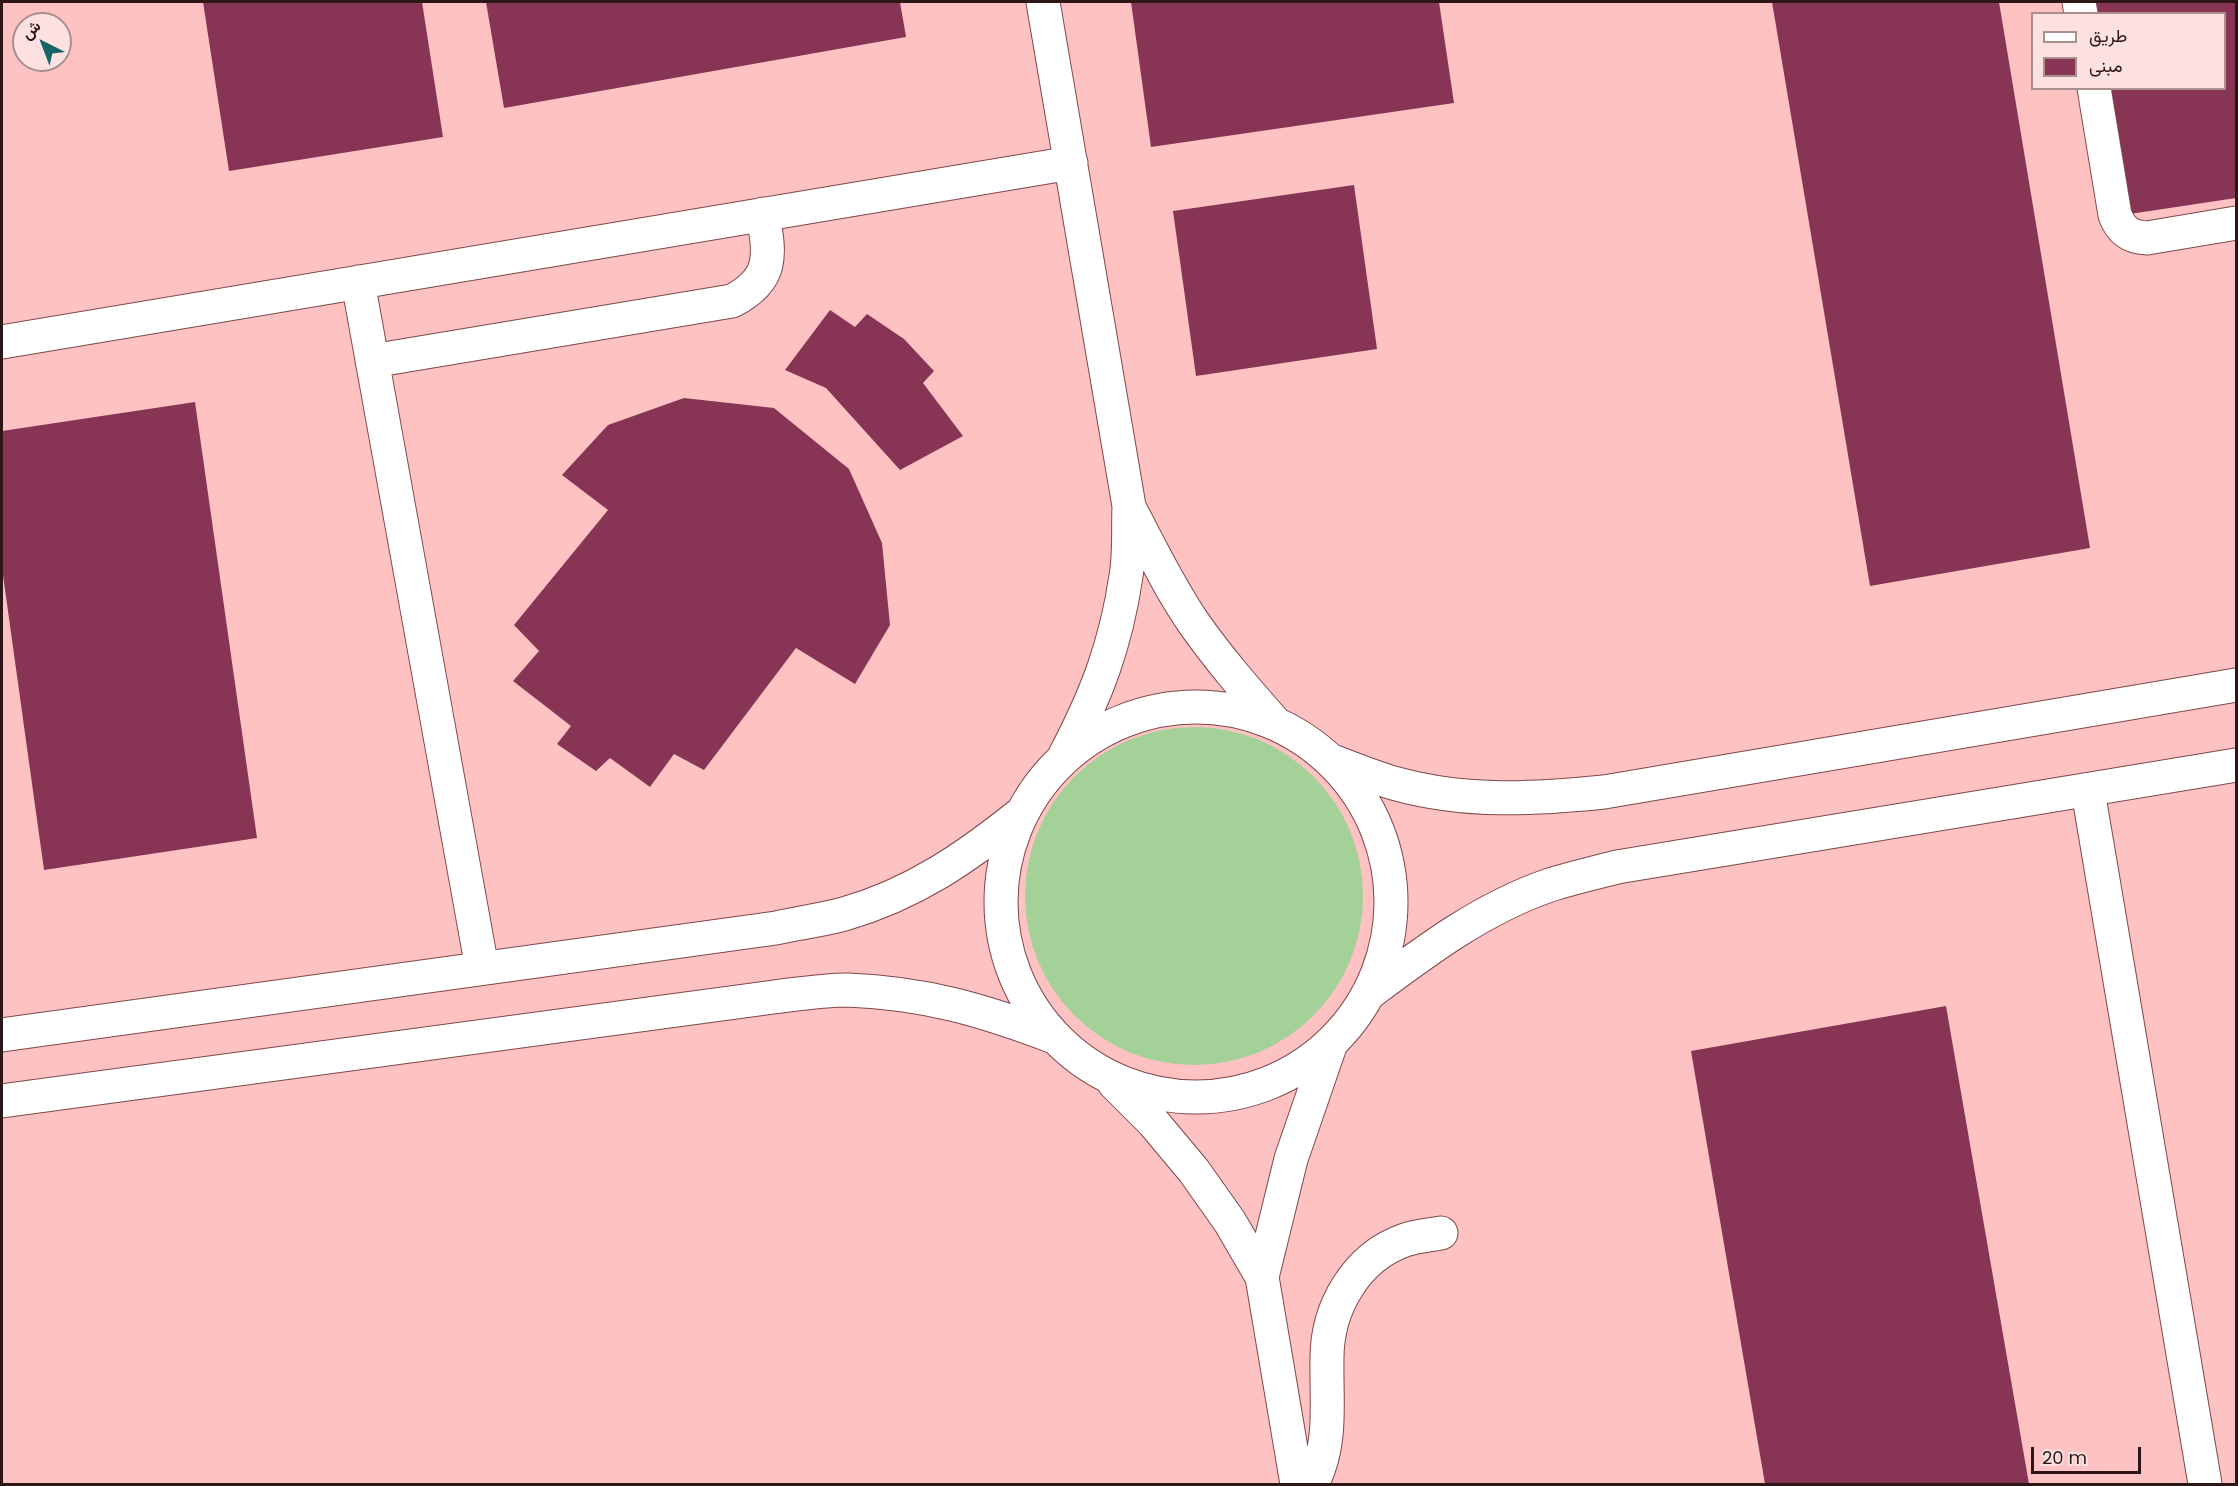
<!DOCTYPE html>
<meta charset="utf-8">
<style>
body{margin:0}
#map{position:relative;width:2238px;height:1486px;overflow:hidden;background:#f8d0cf;font-family:Poppins,Vazirmatn,sans-serif}
canvas{display:block}
.frame{position:absolute;inset:0;border:3px solid #2d1616;pointer-events:none}
.legend{position:absolute;left:2031px;top:12px;width:195px;height:78px;box-sizing:border-box;background:#fce1e0;border:2px solid #a9908f;margin:0;padding:8px 10px;list-style:none;font-size:18px;color:#2d1616}
.legend li{display:flex;align-items:center;gap:12px;height:30px}
.legend b{width:30px;border:2px solid #a9908f}
.north{position:absolute;left:12px;top:12px;width:60px;height:60px;box-sizing:border-box;background:#fce1e0;border:2px solid #a9908f;border-radius:50%;rotate:318deg;font-size:16px;font-weight:700;line-height:24px;text-align:center;color:#2d1616}
.north::after{content:'';display:block;margin:auto;width:21px;height:27px;background:#166568;clip-path:polygon(50% 0,100% 100%,50% 72%,0 100%)}
.scale{position:absolute;left:2031px;top:1447px;width:110px;height:27px;box-sizing:border-box;border:3px solid #2d1616;border-top:0;padding-left:8px;font-size:18px;line-height:21px;white-space:nowrap;color:#2d1616;-webkit-text-stroke:4px #fce1e0;paint-order:stroke}
</style>
<div id="map">
<canvas width="2238" height="1486"></canvas>
<div class="frame"></div>
<ul class="legend">
<li><b style="height:8px;background:#fff"></b>طريق</li>
<li><b style="height:16px;background:#883555"></b>مبنى</li>
</ul>
<div class="north">ش</div>
<div class="scale">20 m</div>
</div>
<script>
const context = document.querySelector('canvas').getContext('2d');
context.lineJoin = 'round';
function paint(path, color) { context.fillStyle = color; context.fill(path, 'evenodd'); }
function trace(path, color, width, dash) { context.strokeStyle = color; context.lineWidth = width; context.lineCap = dash ? 'butt' : 'round'; context.setLineDash(dash || []); context.stroke(path); }
const built = new Path2D(`
 M 2,2 L 2236,2 L 2236,1484 L 2,1484 ZM 2032,14 L 2224,14 L 2224,88 L 2032,88 ZM 24,24 L 60,24 L 60,60 L 24,60 Z`);
const green = new Path2D(`
 M1025 896a169 169 0 1 1 338 0a169 169 0 1 1-338 0Z`);
const building = new Path2D(`
 M 203,2 L 422,2 L 443,137 L 229,171 Z
 M 486,2 L 900,2 L 906,37 L 504,108 Z
 M 1131,2 L 1439,2 L 1454,103 L 1151,147 Z
 M 1772,2 L 1999,2 L 2090,548 L 1870,586 Z
 M 2082,2 L 2236,2 L 2236,198 L 2123,215 L 2103,88 L 2224,88 L 2224,14 L 2083,14 Z
 M 1354,185 L 1377,349 L 1196,376 L 1173,211 Z
 M 830,310 L 855,327 L 867,314 L 904,339 L 934,371 L 923,383 L 963,436 L 900,470 L 826,388 L 785,370 Z
 M 684,398 L 774,408 L 849,469 L 882,543 L 890,625 L 855,684 L 796,648 L 704,770 L 674,754 L 650,787 L 610,758 L 596,771 L 557,744 L 571,726 L 513,681 L 539,651 L 514,625 L 608,510 L 562,475 L 608,425 Z
 M 195,402 L 257,838 L 44,870 L 2,568 L 2,431 Z
 M 1946,1006 L 2029,1484 L 1765,1484 L 1691,1051 Z`);
const minor = new Path2D(`
 M 1043,2 L 1129,506 C 1128,529 1130,553 1126,576 C 1116,644 1097,694 1065,755
 M 2079,2 L 2081,14
 M 2094,88 L 2115,215 C 2121,230 2129,237 2147,238 L 2236,223
 M 358,282 L 482,968
 M 2,342 L 1071,163
 M 372,361 L 732,301 C 774,279 770,256 763,214
 M 1130,509 C 1150,547 1169,587 1193,622 C 1218,658 1246,690 1275,723
 M1001 902a195 195 0 1 1 390 0a195 195 0 1 1-390 0Z
 M 1332,761 C 1354,769 1375,778 1397,784 C 1466,803 1535,799 1604,792 L 2236,685
 M 2088,791 L 2205,1484
 M 1368,994 C 1424,952 1482,908 1550,885 C 1572,878 1594,873 1617,867 L 2236,765
 M 2,1035 L 776,928 C 798,923 822,920 844,914 C 914,894 967,857 1023,812
 M 1114,1083 L 1153,1122 L 1194,1171 L 1230,1222 L 1262,1277 L 1297,1484
 M 2,1101 L 774,997 C 798,994 824,990 848,990 C 925,993 983,1010 1054,1037
 M 1262,1277 L 1291,1159 L 1331,1043
 M 1312,1484 C 1333,1444 1326,1402 1327,1358 C 1327,1308 1356,1257 1405,1240 C 1416,1236 1430,1235 1441,1233`);
paint(built, '#fec2c2');
paint(green, '#a4d198');
paint(building, '#883555');
trace(minor, '#7f4849', 35);
trace(minor, '#fff', 33);
</script>
